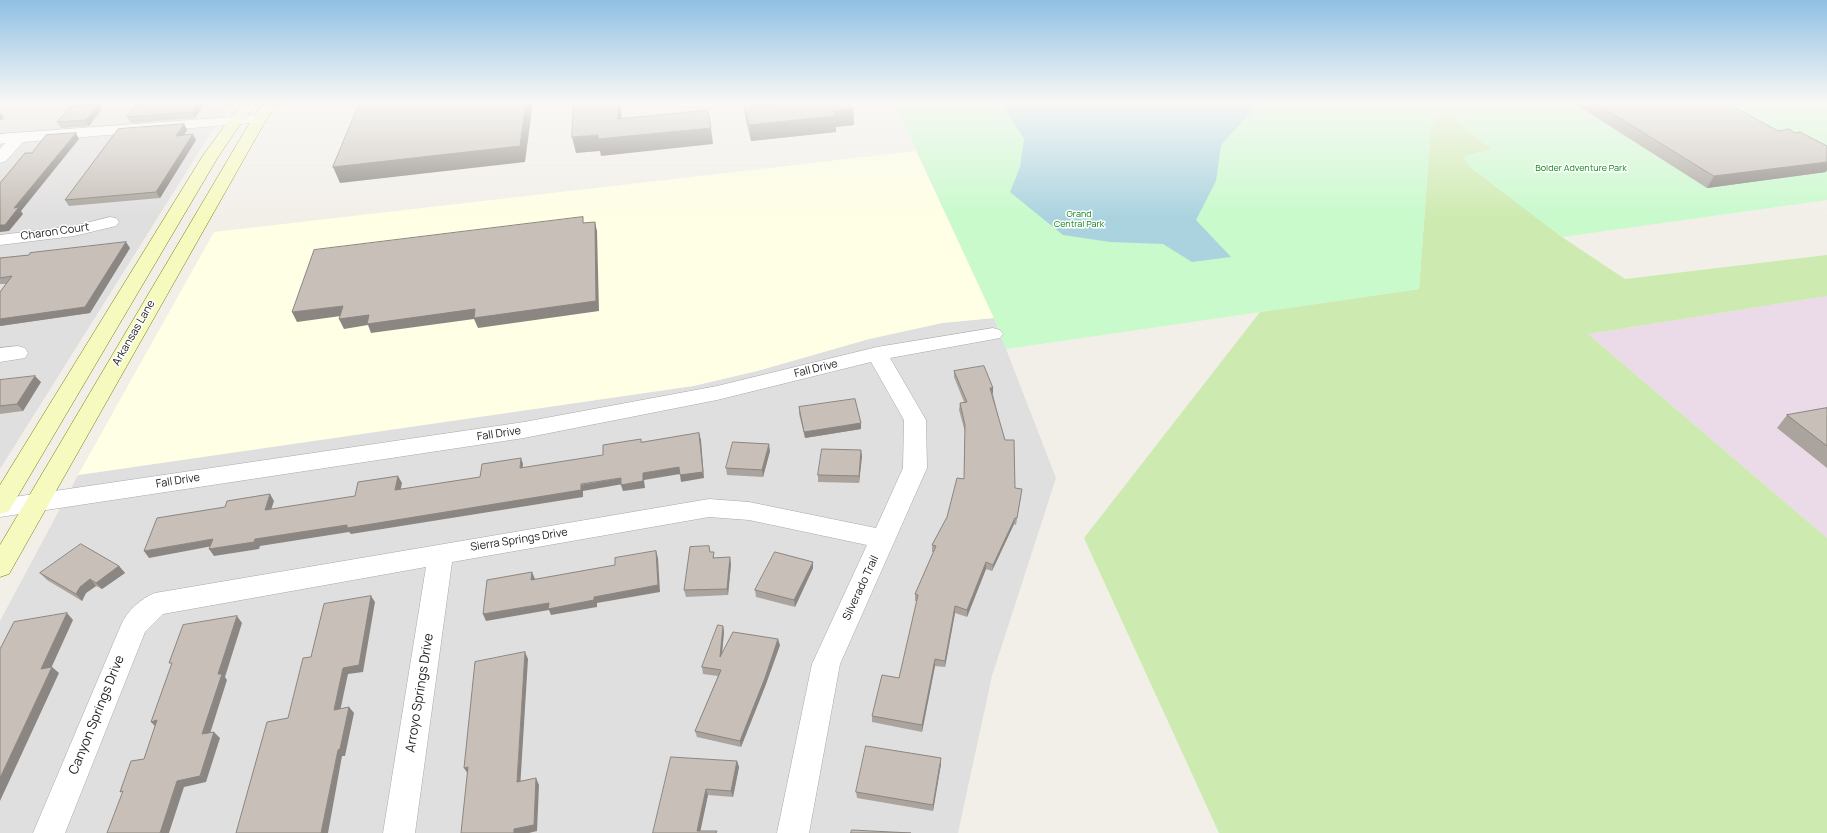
<!DOCTYPE html>
<style>
body{margin:0}
canvas{display:block;background:#f2efe9}
</style>
<canvas width="1827" height="833"></canvas>
<script>
const context = document.querySelector('canvas').getContext('2d');
context.lineJoin = 'round';
function paint(path, color) { context.fillStyle = color; context.fill(path, 'evenodd'); }
function trace(path, color, width, dash) { context.strokeStyle = color; context.lineWidth = width; context.lineCap = dash ? 'butt' : 'round'; context.setLineDash(dash || []); context.stroke(path); }
function label(font, color, halo, rows, align = 'center') {
  context.font = font + ' Manrope,sans-serif'; context.lineWidth = 3; context.setLineDash([]); context.textBaseline = 'middle'; context.strokeStyle = halo; context.fillStyle = color; for (const [text, x, y, turn = 0] of rows) {
    context.save(); context.translate(x, y); context.rotate((+turn || 0) * Math.PI / 180); context.textAlign = isNaN(turn) ? turn : align; if (halo) context.strokeText(text, 0, 0); context.fillText(text, 0, 0); context.restore();
  }
}
const residential = new Path2D(`
 M 0,102 L 235,102 L 212,131 L 0,469 Z
 M 994,318 L 1056,478 L 992,676 L 958,833 L 0,833 L 0,621 L 78,475 L 693,386 L 757,371 L 869,339 L 942,323 Z`);
const industrial = new Path2D(`
 M 1827,296 L 1827,538 L 1588,334 Z`);
const education = new Path2D(`
 M 916,151 L 994,318 L 942,323 L 869,339 L 757,371 L 693,386 L 78,475 L 214,232 Z`);
const grass = new Path2D(`
 M 1442,111 L 1492,149 L 1469,155 L 1464,158 L 1470,167 L 1562,237 L 1625,279 L 1827,255 L 1827,296 L 1588,334 L 1827,538 L 1827,833 L 1219,833 L 1084,538 L 1260,312 L 1419,289 L 1431,127 Z`);
const park = new Path2D(`
 M 894,102 L 1827,102 L 1827,200 L 1562,237 L 1470,167 L 1464,158 L 1469,155 L 1492,149 L 1443,111 L 1431,127 L 1419,289 L 1006,349 L 994,318 Z`);
const water = new Path2D(`
 M 1001,102 L 1260,102 L 1221,145 L 1216,181 L 1196,220 L 1231,257 L 1192,262 L 1163,244 L 1110,242 L 1063,235 L 1010,192 L 1020,167 L 1024,139 Z`);
const street = new Path2D(`
 M 259,115 L 264,116 L 266,119 L 264,122 L 23,142 L 6,161 L 0,163 L 0,149 L 5,143 L 0,144 L 0,134 Z
 M 110,217 L 116,218 L 119,222 L 116,226 L 74,236 L 0,245 L 0,235 L 74,226 Z
 M 993,328 L 1000,330 L 1003,334 L 1000,338 L 890,358 L 926,420 L 927,468 L 840,664 L 809,833 L 777,833 L 812,664 L 867,545 L 749,520 L 709,517 L 452,562 L 415,833 L 383,833 L 426,567 L 163,614 L 145,632 L 65,833 L 33,833 L 121,625 C 127,611 141,598 155,593 L 709,499 L 749,502 L 876,528 L 903,468 L 904,420 L 871,362 L 717,400 L 524,438 L 0,517 L 0,499 L 524,422 L 717,386 L 877,347 Z
 M 18,346 L 25,348 L 28,353 L 25,358 L 0,362 L 0,348 Z`);
const secondary = new Path2D(`
 M 244,102 L 259,102 L 241,123 L 218,157 L 9,511 L 0,514 L 0,485 L 202,157 L 231,117 Z
 M 265,102 L 279,102 L 266,120 L 9,574 L 0,577 L 0,545 L 252,119 Z`);
const wall = new Path2D(`
 M 139,102 L 206,102 L 195,118 L 131,123 L 127,117 Z
 M 1572,102 L 1725,102 L 1826,172 L 1707,188 Z
 M 99,104 L 102,109 L 89,126 L 61,128 L 57,122 Z
 M 744,106 L 853,109 L 854,125 L 836,127 L 836,132 L 751,141 L 746,122 Z
 M 184,124 L 187,130 L 184,135 L 196,140 L 160,198 L 69,206 L 65,200 Z
 M 130,248 L 90,313 L 0,326 L 0,292 L 6,284 L 0,284 L 0,258 Z
 M 954,371 L 993,388 L 993,394 L 1015,488 L 1021,496 L 1016,525 L 1014,524 L 992,571 L 986,569 L 967,617 L 955,613 L 945,667 L 935,666 L 922,732 L 872,722 L 872,716 L 899,678 L 917,601 L 915,601 L 915,594 L 934,552 L 932,552 L 932,545 L 947,517 L 964,479 L 965,432 L 959,410 L 960,403 L 964,402 L 954,377 Z
 M 0,380 L 41,382 L 23,411 L 0,414 Z
 M 799,407 L 861,423 L 861,429 L 805,438 L 799,414 Z
 M 1827,408 L 1827,468 L 1777,428 L 1787,415 Z
 M 770,451 L 763,477 L 727,475 L 726,468 Z
 M 862,456 L 859,483 L 818,482 L 818,475 Z
 M 709,546 L 710,552 L 715,558 L 731,564 L 728,595 L 686,597 L 684,590 Z
 M 813,562 L 813,568 L 795,607 L 756,597 L 755,590 Z
 M 119,566 L 125,573 L 102,589 L 96,586 L 86,593 L 82,601 L 47,580 L 40,573 Z
 M 723,626 L 724,632 L 722,652 L 780,645 L 766,684 L 741,747 L 697,737 L 695,731 L 718,676 L 703,674 L 702,667 Z
 M 737,761 L 739,767 L 733,797 L 708,795 L 700,831 L 653,833 Z
 M 941,764 L 933,811 L 857,798 L 856,792 Z`);
const shadedWall = new Path2D(`
 M 199,102 L 206,102 L 195,118 L 192,112 Z
 M 526,102 L 533,102 L 525,162 L 340,183 L 333,167 Z
 M 618,102 L 621,102 L 622,135 L 618,119 Z
 M 99,104 L 102,109 L 89,126 L 86,120 Z
 M 853,109 L 854,125 L 836,127 L 836,132 L 751,141 L 749,125 L 833,111 Z
 M 0,112 L 4,118 L 0,121 Z
 M 184,124 L 187,130 L 180,142 L 176,136 Z
 M 711,128 L 713,144 L 601,156 L 600,151 L 576,153 L 572,137 L 598,135 Z
 M 76,133 L 79,139 L 21,211 L 23,214 L 9,231 L 0,232 L 0,225 Z
 M 193,134 L 196,140 L 160,198 L 156,192 Z
 M 1827,157 L 1827,170 L 1826,172 L 1707,188 L 1714,176 Z
 M 595,222 L 597,231 L 599,311 L 478,328 L 474,319 L 371,333 L 368,325 L 344,329 L 339,319 Z
 M 126,242 L 130,248 L 90,313 L 0,326 L 0,319 Z
 M 343,306 L 348,315 L 297,322 L 292,312 Z
 M 35,376 L 41,382 L 23,411 L 17,404 Z
 M 990,388 L 993,388 L 993,394 Z
 M 861,423 L 861,429 L 805,438 L 804,432 Z
 M 699,433 L 701,440 L 704,478 L 681,482 L 680,475 Z
 M 769,444 L 770,451 L 763,477 L 762,470 Z
 M 861,450 L 862,456 L 859,483 L 859,476 Z
 M 521,458 L 523,464 L 522,474 L 520,468 Z
 M 679,467 L 680,474 L 644,480 L 645,488 L 623,491 L 621,485 L 643,473 Z
 M 398,476 L 402,483 L 399,497 L 395,490 Z
 M 621,478 L 623,484 L 583,491 L 583,497 L 351,534 L 349,532 L 260,546 L 259,549 L 214,556 L 209,549 L 255,539 Z
 M 270,494 L 274,501 L 269,516 L 265,510 Z
 M 1015,518 L 1014,524 L 992,571 L 993,565 Z
 M 213,539 L 218,545 L 149,558 L 144,551 Z
 M 656,551 L 658,558 L 660,592 L 597,603 L 597,607 L 551,615 L 549,610 L 486,621 L 483,614 L 549,603 L 594,597 Z
 M 730,557 L 731,564 L 728,595 L 727,589 Z
 M 813,562 L 813,568 L 795,607 L 794,600 Z
 M 986,562 L 986,569 L 967,617 L 967,610 Z
 M 119,566 L 125,573 L 102,589 L 96,583 Z
 M 532,572 L 535,579 L 534,587 L 531,580 Z
 M 90,579 L 96,586 L 86,593 L 82,601 L 76,594 L 80,587 Z
 M 371,596 L 375,602 L 363,672 L 348,674 L 339,716 L 334,710 L 343,668 Z
 M 955,606 L 955,613 L 945,667 L 945,661 Z
 M 67,613 L 73,620 L 48,675 L 41,669 Z
 M 237,616 L 242,623 L 225,677 L 227,680 L 208,740 L 202,734 L 218,674 Z
 M 723,626 L 724,632 L 721,664 L 720,657 Z
 M 778,639 L 780,645 L 766,684 L 741,747 L 740,741 Z
 M 525,652 L 528,659 L 520,789 L 517,782 Z
 M 935,659 L 935,666 L 922,732 L 922,725 Z
 M 52,667 L 59,673 L 0,801 L 0,778 Z
 M 349,707 L 354,713 L 345,756 L 342,756 L 328,833 L 321,833 L 338,750 Z
 M 157,720 L 157,728 L 151,722 Z
 M 214,732 L 220,738 L 206,782 L 184,787 L 169,833 L 160,833 L 177,781 Z
 M 941,758 L 941,764 L 933,811 L 933,805 Z
 M 737,761 L 739,767 L 733,797 L 731,791 Z
 M 468,767 L 468,774 L 464,768 Z
 M 536,778 L 539,785 L 537,831 L 529,833 L 514,833 L 514,829 Z
 M 706,789 L 708,795 L 700,833 L 697,831 Z`);
const building = new Path2D(`
 M 139,102 L 199,102 L 192,112 L 127,117 Z
 M 360,102 L 526,102 L 520,146 L 333,167 Z
 M 574,102 L 618,102 L 618,119 L 708,110 L 711,128 L 598,139 L 598,135 L 572,137 Z
 M 788,102 L 850,102 L 853,109 L 833,111 L 835,116 L 749,125 L 744,106 Z
 M 1594,102 L 1725,102 L 1778,131 L 1789,129 L 1795,133 L 1800,132 L 1827,146 L 1827,162 L 1714,176 Z
 M 99,104 L 86,120 L 57,122 L 70,107 Z
 M 184,124 L 176,136 L 193,134 L 156,192 L 65,200 L 118,129 Z
 M 76,133 L 14,208 L 19,207 L 5,225 L 0,225 L 0,183 L 25,153 L 32,153 L 46,135 Z
 M 583,217 L 583,223 L 595,222 L 596,301 L 474,318 L 475,309 L 367,324 L 369,315 L 339,319 L 343,306 L 292,312 L 314,250 Z
 M 126,242 L 85,307 L 0,319 L 0,292 L 12,276 L 0,278 L 0,258 L 29,255 L 30,253 Z
 M 984,366 L 993,388 L 990,388 L 1005,440 L 1014,440 L 1015,488 L 1022,489 L 1017,518 L 1015,518 L 993,565 L 986,562 L 967,610 L 955,606 L 945,661 L 935,659 L 922,725 L 872,716 L 882,675 L 899,678 L 918,595 L 915,594 L 936,546 L 932,545 L 947,517 L 957,478 L 964,479 L 965,425 L 960,403 L 967,402 L 954,371 Z
 M 35,376 L 17,404 L 0,406 L 0,380 Z
 M 855,399 L 861,423 L 804,432 L 799,407 Z
 M 1827,408 L 1827,446 L 1787,415 Z
 M 699,433 L 703,472 L 680,475 L 679,467 L 643,473 L 643,481 L 621,485 L 621,478 L 581,484 L 581,490 L 347,528 L 347,525 L 255,539 L 254,542 L 209,549 L 213,539 L 144,551 L 157,518 L 225,507 L 227,501 L 270,494 L 265,510 L 355,496 L 358,482 L 398,476 L 395,490 L 480,477 L 482,464 L 521,458 L 520,468 L 603,455 L 603,445 L 641,439 L 641,442 Z
 M 733,442 L 769,444 L 762,470 L 726,468 Z
 M 822,449 L 861,450 L 859,476 L 818,475 Z
 M 81,544 L 119,566 L 96,583 L 90,579 L 80,587 L 76,594 L 40,573 Z
 M 709,546 L 710,552 L 714,552 L 713,558 L 730,557 L 727,589 L 684,590 L 690,547 Z
 M 656,551 L 658,585 L 594,597 L 594,600 L 548,609 L 549,603 L 483,614 L 487,580 L 532,572 L 531,580 L 615,565 L 615,558 Z
 M 775,552 L 813,562 L 794,600 L 755,590 Z
 M 371,596 L 359,665 L 343,668 L 334,710 L 349,707 L 340,749 L 338,750 L 321,833 L 236,833 L 267,722 L 288,718 L 303,658 L 311,657 L 324,604 Z
 M 67,613 L 41,669 L 52,667 L 0,778 L 0,649 L 14,622 Z
 M 237,616 L 218,674 L 222,674 L 202,734 L 214,732 L 200,776 L 177,781 L 160,833 L 107,833 L 123,791 L 120,792 L 131,761 L 144,759 L 157,720 L 151,722 L 172,663 L 169,663 L 183,625 Z
 M 718,625 L 723,626 L 720,657 L 733,632 L 778,639 L 765,678 L 740,741 L 695,731 L 721,670 L 702,667 Z
 M 525,652 L 517,782 L 536,778 L 534,825 L 514,829 L 514,833 L 461,833 L 468,767 L 464,768 L 475,662 Z
 M 866,746 L 941,758 L 933,805 L 856,792 Z
 M 671,757 L 737,761 L 731,791 L 706,789 L 697,831 L 717,831 L 716,833 L 653,833 Z
 M 852,830 L 911,833 L 851,833 Z`);
const farParknames = [
 ["Bolder Adventure Park",1581,168],
 ["Grand",1079,214],
 ["Central Park",1079,224]
];
const streetNames = [
 ["Charon Court",55,232,-8],
 ["Arkansas Lane",134,333,-60],
 ["Fall Drive",816,369,-14],
 ["Fall Drive",499,434,-8],
 ["Fall Drive",178,481,-9],
 ["Sierra Springs Drive",519,540,-9],
 ["Silverado Trail",861,588,-65]
];
const nearStreetnames = [
 ["Arroyo Springs Drive",420,693,-81],
 ["Canyon Springs Drive",97,715,-68]
];
paint(residential, '#e0dfdf');
paint(industrial, '#ebdbe8');
paint(education, '#ffffe5');
paint(grass, '#cdebb0');
paint(park, '#c8facc');
paint(water, '#aad3df');
trace(street, '#a9a9a9', 1);
trace(secondary, '#707d05', 1);
paint(street, '#fff');
paint(secondary, '#f7fabf');
paint(wall, '#aba49e');
paint(shadedWall, '#8b8681');
paint(building, '#c7bfb8');
trace(building, '#8b8681', 1);
const sky = context.createLinearGradient(0, 0, 0, 218);
sky.addColorStop(0, '#8fc0e4');
sky.addColorStop(0.47, '#f9f8f5');
sky.addColorStop(1, '#f9f8f500');
context.fillStyle = sky;
context.fillRect(0, 0, 1827, 218);
label('9px', '#0c8416', '#fff', farParknames);
label('11px', '#222', '#fff', streetNames);
label('13px', '#222', '#fff', nearStreetnames);
</script>
